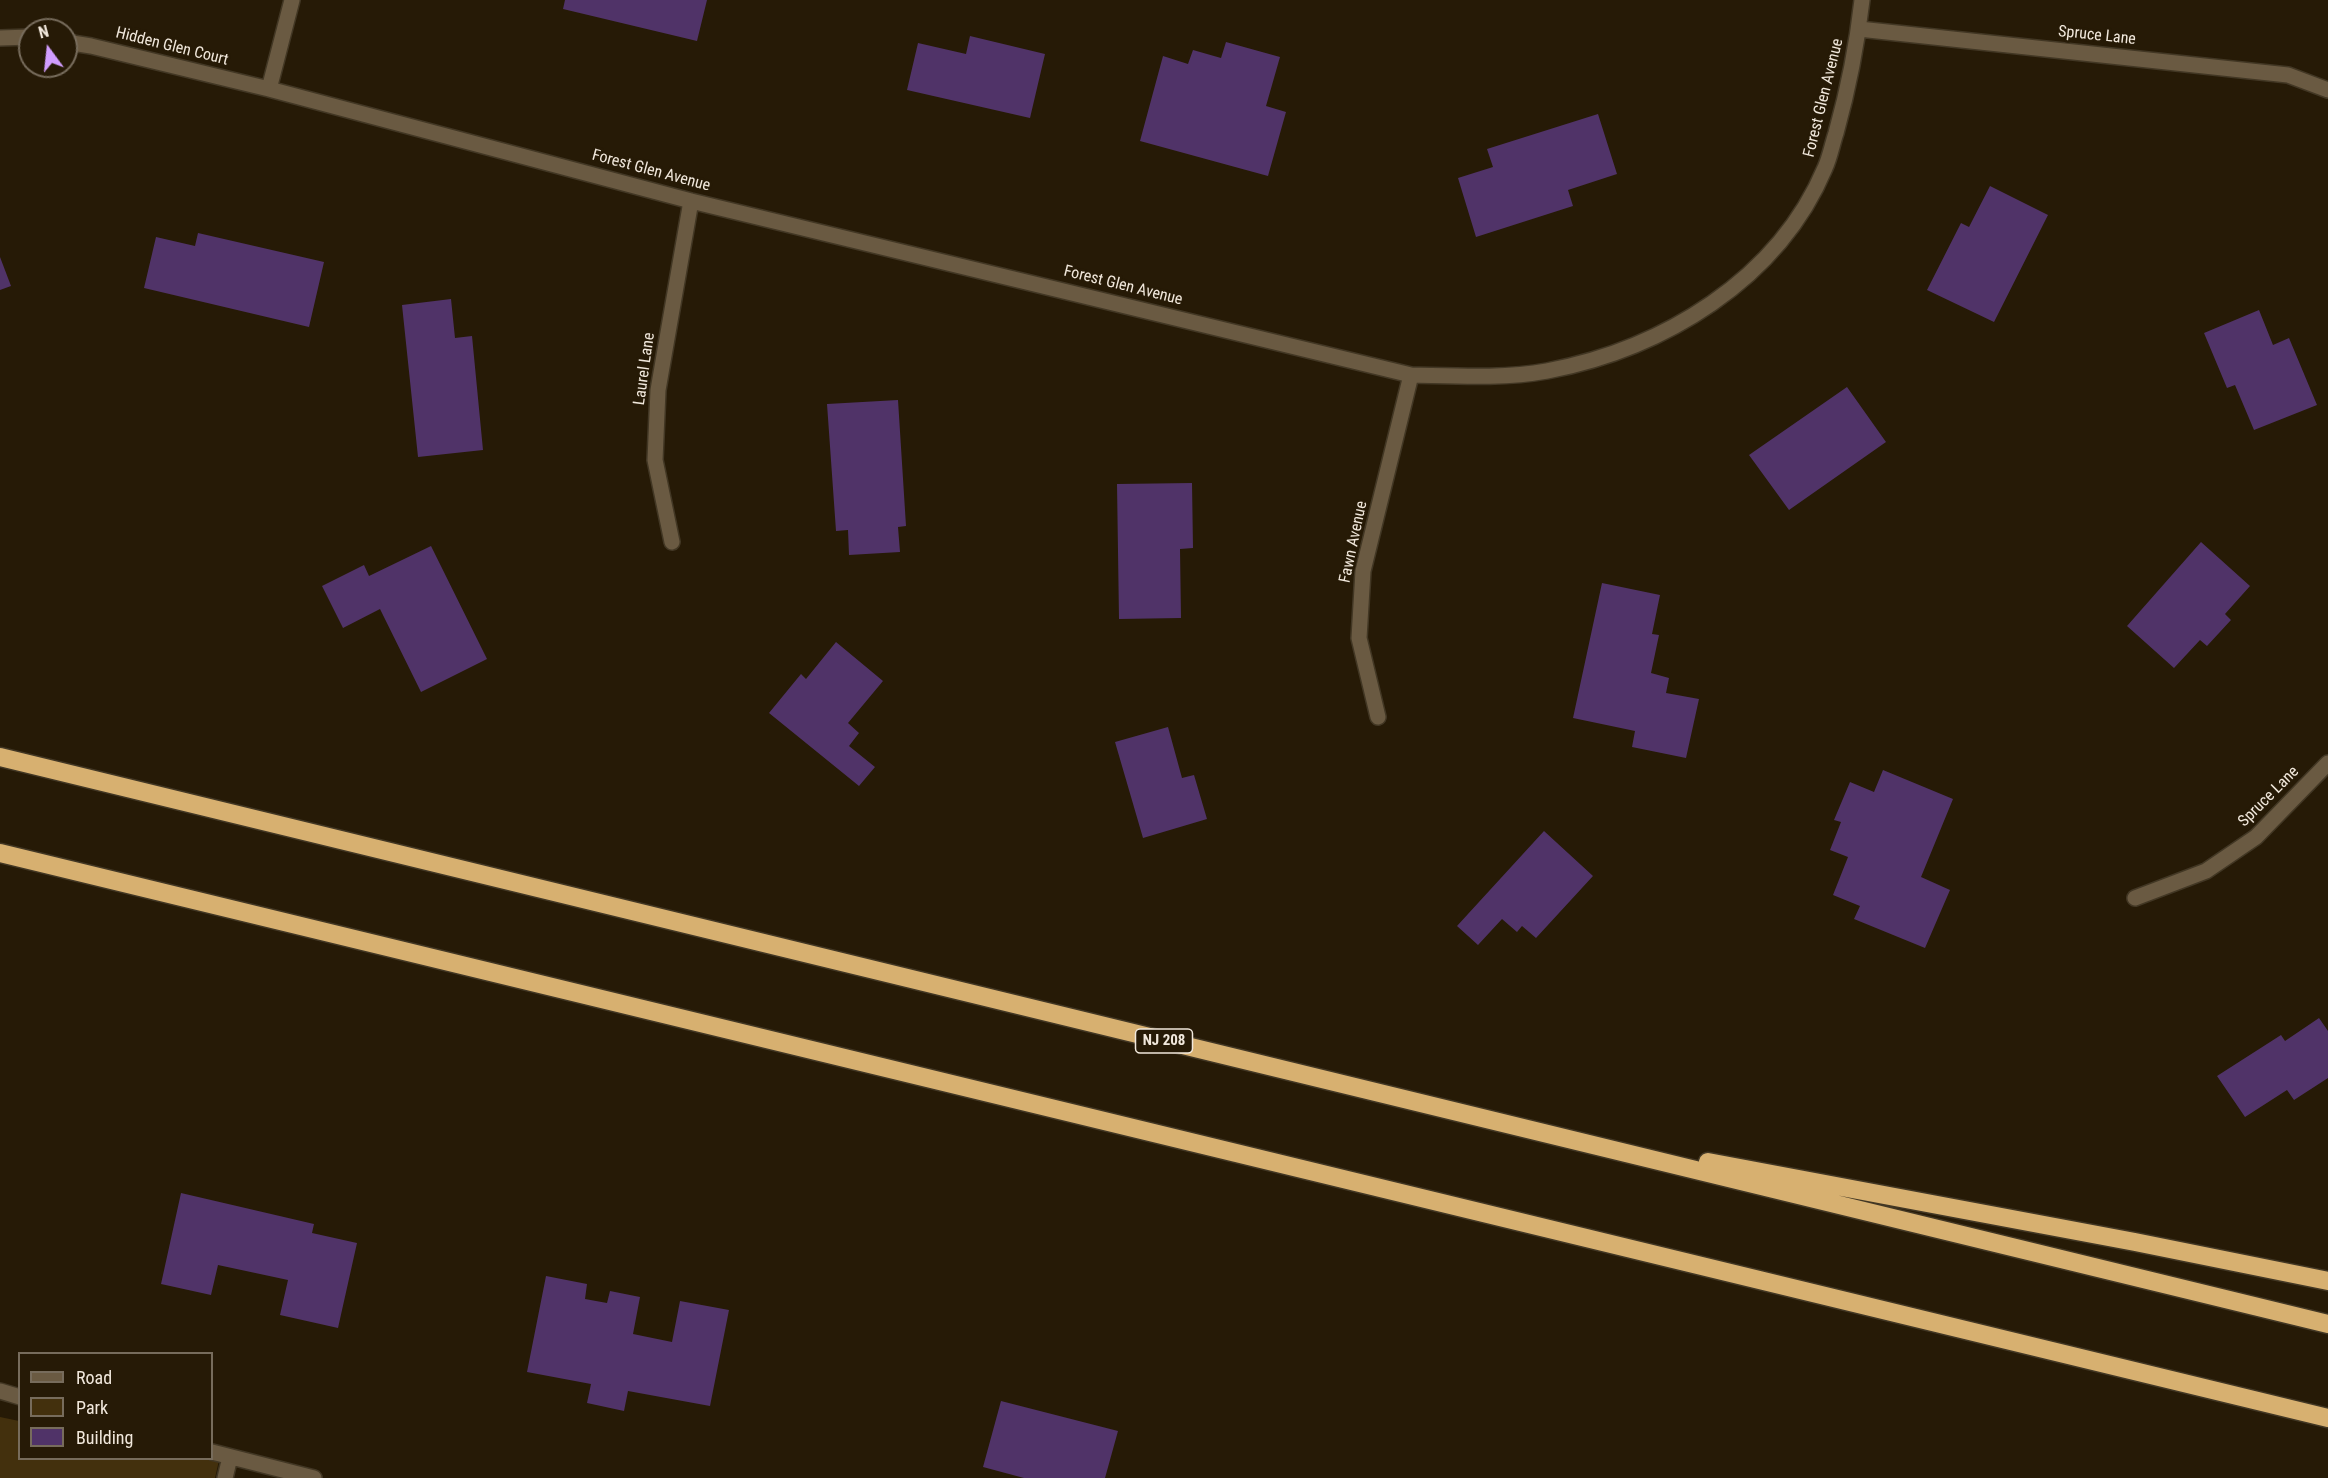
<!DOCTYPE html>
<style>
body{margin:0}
#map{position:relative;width:2328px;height:1478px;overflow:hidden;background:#261a06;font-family:"Roboto Condensed",sans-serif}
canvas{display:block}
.legend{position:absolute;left:18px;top:1352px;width:195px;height:108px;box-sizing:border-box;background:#261a06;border:2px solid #776c5c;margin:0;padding:8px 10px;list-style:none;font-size:18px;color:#f1e8dc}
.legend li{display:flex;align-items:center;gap:12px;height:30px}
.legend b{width:30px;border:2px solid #776c5c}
.north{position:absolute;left:18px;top:18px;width:60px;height:60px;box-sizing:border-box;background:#261a06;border:2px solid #776c5c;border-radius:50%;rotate:345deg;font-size:16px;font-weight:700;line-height:24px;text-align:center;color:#f1e8dc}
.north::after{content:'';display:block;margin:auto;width:21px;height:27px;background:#d19dfe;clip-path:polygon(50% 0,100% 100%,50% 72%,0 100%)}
</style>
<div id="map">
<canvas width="2328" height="1478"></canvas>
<ul class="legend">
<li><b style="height:8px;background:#6a5a42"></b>Road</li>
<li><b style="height:16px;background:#43300d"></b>Park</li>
<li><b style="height:16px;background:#503368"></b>Building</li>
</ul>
<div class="north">N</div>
</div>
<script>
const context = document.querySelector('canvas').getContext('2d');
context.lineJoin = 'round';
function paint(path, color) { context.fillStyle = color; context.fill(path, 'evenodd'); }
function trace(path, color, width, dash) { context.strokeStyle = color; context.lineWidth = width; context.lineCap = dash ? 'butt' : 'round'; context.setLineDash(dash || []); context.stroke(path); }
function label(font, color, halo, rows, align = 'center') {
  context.font = font + ' "Roboto Condensed",sans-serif'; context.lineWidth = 5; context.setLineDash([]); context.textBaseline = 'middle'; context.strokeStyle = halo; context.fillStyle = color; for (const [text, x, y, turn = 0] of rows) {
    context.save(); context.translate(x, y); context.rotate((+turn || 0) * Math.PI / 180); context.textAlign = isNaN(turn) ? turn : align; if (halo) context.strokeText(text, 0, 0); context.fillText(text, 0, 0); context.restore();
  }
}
const green = new Path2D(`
 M 0,1417 L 19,1421 L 20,1458 L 212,1458 L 220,1456 L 215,1478 L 0,1478 Z`);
const building = new Path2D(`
 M 565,0 L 707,0 L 697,41 L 563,9 Z
 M 970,36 L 1045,54 L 1030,118 L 907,90 L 918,43 L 966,54 Z
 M 1226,42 L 1280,57 L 1266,106 L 1286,112 L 1268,176 L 1140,141 L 1163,56 L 1188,64 L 1193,50 L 1221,58 Z
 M 1598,114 L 1617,174 L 1568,190 L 1573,206 L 1476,237 L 1458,178 L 1493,167 L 1487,149 Z
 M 1990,186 L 2048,215 L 1994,322 L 1927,290 L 1961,223 L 1969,227 Z
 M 198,233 L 324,262 L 309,327 L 144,288 L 156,237 L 195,246 Z
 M 0,257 L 11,286 L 0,290 Z
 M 451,299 L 455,338 L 472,336 L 483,450 L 418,457 L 402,305 Z
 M 2259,310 L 2273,345 L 2289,338 L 2317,405 L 2254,430 L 2235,385 L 2227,388 L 2204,333 Z
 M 1847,387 L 1886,442 L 1789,510 L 1749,455 Z
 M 898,400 L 906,526 L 898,527 L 900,552 L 849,555 L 848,530 L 836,531 L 827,404 Z
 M 1192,483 L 1193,548 L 1180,549 L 1181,618 L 1119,619 L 1117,484 Z
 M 2201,542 L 2250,586 L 2225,614 L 2231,620 L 2207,646 L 2200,640 L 2174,668 L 2127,626 Z
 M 431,546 L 487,659 L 421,692 L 380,609 L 343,628 L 322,586 L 364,565 L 369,576 Z
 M 1602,583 L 1660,595 L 1652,634 L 1659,635 L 1651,673 L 1669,678 L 1666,693 L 1699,699 L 1686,758 L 1632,747 L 1635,731 L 1573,718 Z
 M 836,642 L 883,681 L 848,723 L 859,733 L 849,746 L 875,767 L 859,786 L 769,713 L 801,674 L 806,679 Z
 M 1168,727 L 1182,778 L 1194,775 L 1207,819 L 1143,838 L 1115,742 Z
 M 1883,770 L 1953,799 L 1921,877 L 1950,890 L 1925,948 L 1854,919 L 1860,906 L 1833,895 L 1848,857 L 1830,850 L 1841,822 L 1834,820 L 1850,782 L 1874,792 Z
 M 1544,831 L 1593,876 L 1536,938 L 1522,926 L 1517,932 L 1502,919 L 1478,945 L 1457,926 Z
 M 2319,1018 L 2328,1031 L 2328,1078 L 2294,1100 L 2287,1090 L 2245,1117 L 2217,1076 L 2281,1035 L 2285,1041 Z
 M 181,1193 L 314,1224 L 312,1233 L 357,1243 L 338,1328 L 280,1315 L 288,1280 L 218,1265 L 211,1295 L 161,1284 Z
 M 546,1276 L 587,1284 L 585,1299 L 607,1303 L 610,1291 L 640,1297 L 633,1334 L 672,1342 L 680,1301 L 729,1310 L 710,1406 L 628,1391 L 624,1411 L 587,1403 L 591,1384 L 527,1372 Z
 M 1001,1401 L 1118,1431 L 1105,1478 L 1024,1478 L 983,1467 Z`);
const minor = new Path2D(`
 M 1859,29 L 2288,75 L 2328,90
 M 0,38 L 30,37
 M 66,42 L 91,46 L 269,89 L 691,201 L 1411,375 C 1456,376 1503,379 1547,371 C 1663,349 1778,280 1825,168 C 1830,157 1832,145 1836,133 C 1848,90 1857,45 1862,0
 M 269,89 L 292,0
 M 672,542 L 655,460 L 658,390 L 691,201
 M 1378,717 L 1359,638 L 1363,571 L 1411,375
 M 2135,898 L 2206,871 L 2256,837 L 2328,763
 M 0,1391 L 20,1397
 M 212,1452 L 314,1478
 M 225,1478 L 230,1457`);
const highway = new Path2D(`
 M 0,757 L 2328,1324
 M 0,853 L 2328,1418
 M 1708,1162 L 2135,1242 L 2328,1281`);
const shields = [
 [1164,1041,57]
];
const shieldNames = [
 ["NJ 208",1164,1041]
];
const streetNames = [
 ["Spruce Lane",2097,36,6],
 ["Hidden Glen Court",172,47,14],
 ["Forest Glen Avenue",1824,98,-76],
 ["Forest Glen Avenue",651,171,15],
 ["Forest Glen Avenue",1123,286,14],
 ["Laurel Lane",645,369,-82],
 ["Fawn Avenue",1354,542,-78],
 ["Spruce Lane",2269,797,-45]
];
paint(green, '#43300d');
paint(building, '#503368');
trace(minor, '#423724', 18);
trace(highway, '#423724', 21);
trace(minor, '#6a5a42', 15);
trace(highway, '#d7b070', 18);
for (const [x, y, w] of shields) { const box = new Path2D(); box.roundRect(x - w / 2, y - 12, w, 24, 4.5); context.fillStyle = '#261a06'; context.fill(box); trace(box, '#f1e8dc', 1.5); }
label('bold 15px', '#f1e8dc', null, shieldNames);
label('16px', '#f1e8dc', '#261a06', streetNames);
</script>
